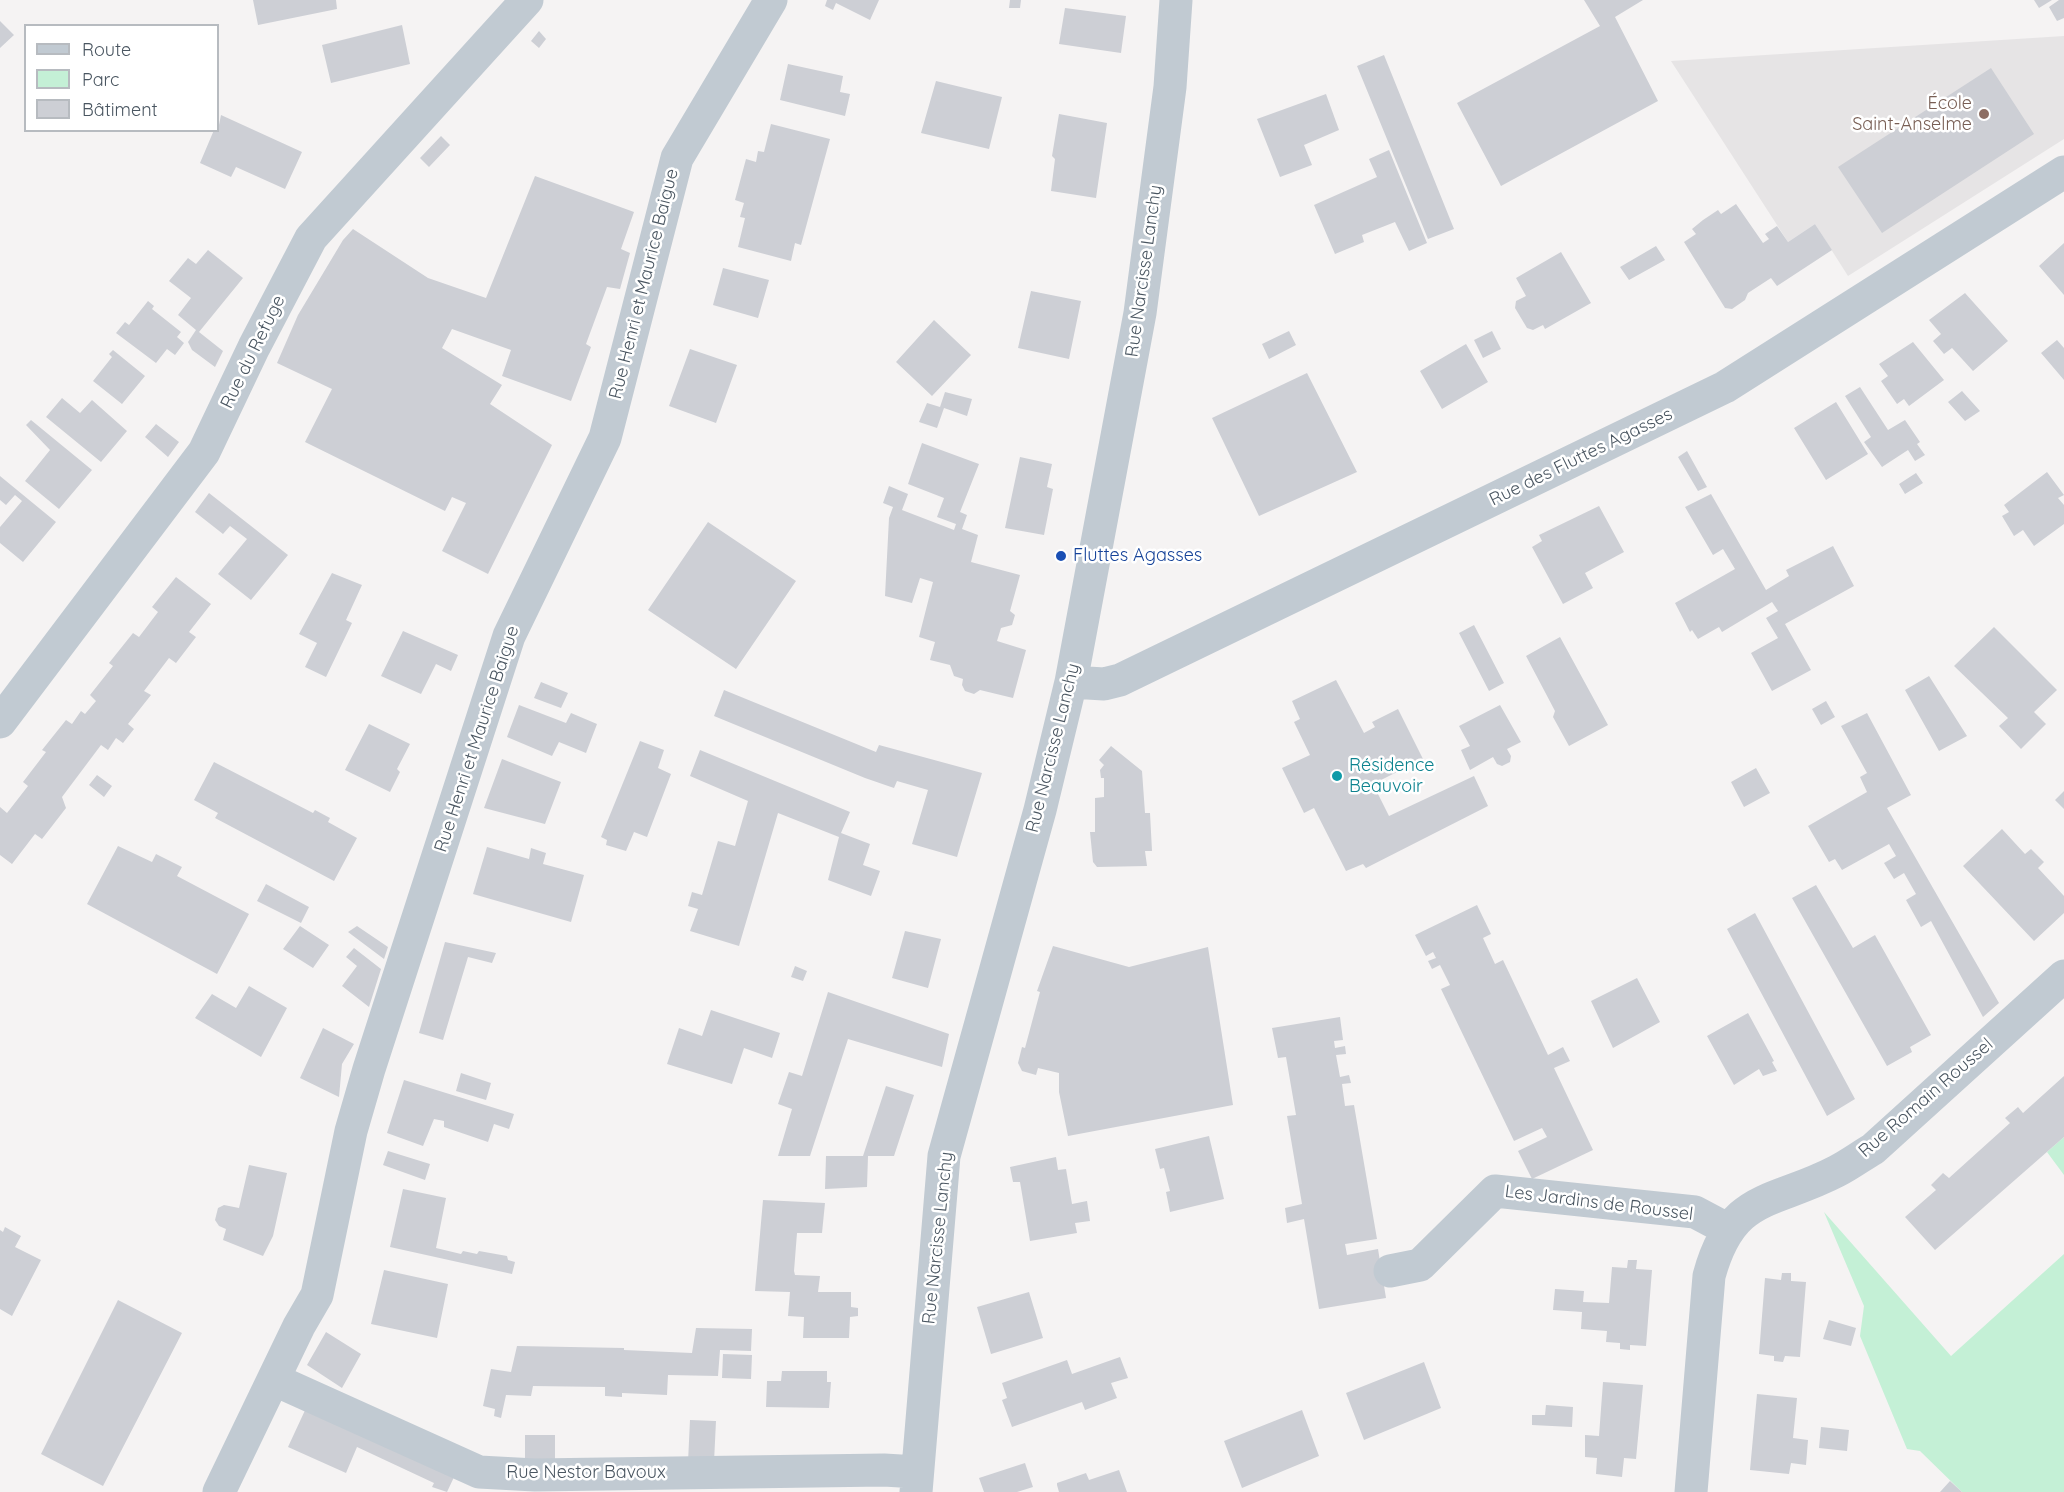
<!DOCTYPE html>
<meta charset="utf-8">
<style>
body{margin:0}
#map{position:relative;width:2064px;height:1492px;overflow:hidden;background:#f5f3f3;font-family:Quicksand,sans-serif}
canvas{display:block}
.legend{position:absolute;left:24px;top:24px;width:195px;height:108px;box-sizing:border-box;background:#fff;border:2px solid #b7bbc0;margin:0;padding:8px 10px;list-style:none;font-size:18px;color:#4a5661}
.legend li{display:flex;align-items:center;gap:12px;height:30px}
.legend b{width:30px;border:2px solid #b7bbc0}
</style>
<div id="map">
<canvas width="2064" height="1492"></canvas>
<ul class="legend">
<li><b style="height:8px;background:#c1cad2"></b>Route</li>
<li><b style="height:16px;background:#c4f0d6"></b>Parc</li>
<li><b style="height:16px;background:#cdcfd5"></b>Bâtiment</li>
</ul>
</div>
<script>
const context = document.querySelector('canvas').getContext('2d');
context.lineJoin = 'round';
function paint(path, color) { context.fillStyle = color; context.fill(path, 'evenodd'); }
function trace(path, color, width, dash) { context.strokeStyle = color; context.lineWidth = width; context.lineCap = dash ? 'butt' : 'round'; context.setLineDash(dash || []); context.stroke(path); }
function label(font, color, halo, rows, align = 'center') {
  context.font = font + ' Quicksand,sans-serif'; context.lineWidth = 5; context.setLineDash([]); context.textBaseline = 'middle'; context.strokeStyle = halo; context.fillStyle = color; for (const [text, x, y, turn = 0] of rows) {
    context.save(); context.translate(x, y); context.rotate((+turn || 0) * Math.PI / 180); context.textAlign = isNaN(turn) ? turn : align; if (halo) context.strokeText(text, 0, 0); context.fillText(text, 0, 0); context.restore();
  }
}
const education = new Path2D(`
 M 2064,36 L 2064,139 L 1848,276 L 1815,224 L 1788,242 L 1671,61 Z`);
const green = new Path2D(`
 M 2064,1137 L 2064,1175 L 2047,1152 Z
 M 1824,1212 L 1951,1356 L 2064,1254 L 2064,1492 L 1962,1492 L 1920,1451 L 1907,1449 L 1860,1336 L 1864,1306 Z`);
const building = new Path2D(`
 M 253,0 L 336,0 L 337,9 L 258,25 Z
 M 827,0 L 879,0 L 870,20 L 836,3 L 833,10 L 825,6 Z
 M 1010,0 L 1021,0 L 1020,8 L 1009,8 Z
 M 1584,0 L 1643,0 L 1615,17 L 1658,101 L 1501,186 L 1457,103 L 1600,26 Z
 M 2034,0 L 2052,0 L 2039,8 Z
 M 2059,0 L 2064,0 L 2064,18 L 2057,21 L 2049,7 Z
 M 1065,8 L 1126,16 L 1121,53 L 1059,44 Z
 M 0,21 L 14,35 L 0,48 Z
 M 402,25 L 410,64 L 331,83 L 322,45 Z
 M 539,31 L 546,39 L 539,48 L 531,41 Z
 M 1384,55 L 1454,229 L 1428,239 L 1357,66 Z
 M 788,64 L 843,76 L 840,92 L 850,94 L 845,116 L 780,100 Z
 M 1991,68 L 2034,134 L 1882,233 L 1838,167 Z
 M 936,81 L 1002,97 L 989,149 L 921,133 Z
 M 1326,94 L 1339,130 L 1304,145 L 1312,165 L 1280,177 L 1257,119 Z
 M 1059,114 L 1107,123 L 1096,198 L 1051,191 L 1055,159 L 1052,156 Z
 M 221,115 L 302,152 L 285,189 L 236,167 L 231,177 L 200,163 L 214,130 L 218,130 Z
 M 771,124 L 830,139 L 801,245 L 795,243 L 791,261 L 738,247 L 745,218 L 740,217 L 744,203 L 735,200 L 746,159 L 756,162 L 758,151 L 764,152 Z
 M 441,136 L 450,145 L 429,167 L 420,158 Z
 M 1389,150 L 1427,243 L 1409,251 L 1395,222 L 1362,235 L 1364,242 L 1335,254 L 1314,205 L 1377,177 L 1369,159 Z
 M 535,176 L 634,212 L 621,249 L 630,253 L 620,289 L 607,287 L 586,344 L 591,347 L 571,401 L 502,376 L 511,350 L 452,329 L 442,348 L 502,385 L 490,404 L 552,445 L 488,574 L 442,551 L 466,503 L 452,497 L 445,511 L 305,442 L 332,389 L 277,363 L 298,315 L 343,240 L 353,229 L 428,278 L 486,298 Z
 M 1736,204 L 1763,243 L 1769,239 L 1765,234 L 1777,226 L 1788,242 L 1815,224 L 1832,250 L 1777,286 L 1771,278 L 1748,293 L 1745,300 L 1732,309 L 1725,308 L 1684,242 L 1696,234 L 1692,229 L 1703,220 L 1718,210 L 1721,214 Z
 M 2064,243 L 2064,295 L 2039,266 Z
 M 1656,246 L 1665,260 L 1629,280 L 1620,267 Z
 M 208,250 L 243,278 L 199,332 L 223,351 L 215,367 L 192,350 L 188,342 L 196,330 L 178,315 L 191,298 L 169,281 L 188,258 L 196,264 Z
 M 1561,252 L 1591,303 L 1545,329 L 1543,325 L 1533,330 L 1527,328 L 1515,308 L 1516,301 L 1526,296 L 1516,278 Z
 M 723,268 L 769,280 L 758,318 L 713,305 Z
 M 1031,291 L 1081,301 L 1069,359 L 1018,348 Z
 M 1965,293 L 2008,341 L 1973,371 L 1952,348 L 1944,354 L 1933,341 L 1941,334 L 1929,320 Z
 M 148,301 L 154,306 L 152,309 L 181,332 L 177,337 L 184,343 L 175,355 L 167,349 L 156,363 L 116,333 L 125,322 L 129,325 Z
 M 934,320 L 971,355 L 932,396 L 896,362 Z
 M 1289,331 L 1296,345 L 1269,359 L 1262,344 Z
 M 1492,331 L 1501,349 L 1483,358 L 1474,340 Z
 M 2057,340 L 2064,348 L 2064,380 L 2041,353 Z
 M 1913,342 L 1944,380 L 1909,406 L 1904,399 L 1897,404 L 1881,381 L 1888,376 L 1879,364 Z
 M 1466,344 L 1488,382 L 1442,409 L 1420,371 Z
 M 690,349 L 737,365 L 716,423 L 669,406 Z
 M 113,350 L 145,376 L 122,404 L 93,381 L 112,357 L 109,354 Z
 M 1307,373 L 1357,472 L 1259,516 L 1212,418 Z
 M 1860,387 L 1888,430 L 1905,420 L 1920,442 L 1917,444 L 1925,455 L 1915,461 L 1908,450 L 1882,467 L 1864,442 L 1871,437 L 1845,396 Z
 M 1962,391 L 1980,411 L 1965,421 L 1948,402 Z
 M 945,392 L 972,399 L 967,416 L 944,408 L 937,428 L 919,422 L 927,403 L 940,407 Z
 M 62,398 L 80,413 L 92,400 L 127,431 L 101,462 L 46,417 Z
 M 1836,402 L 1868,454 L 1826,480 L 1794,428 Z
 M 31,420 L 92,470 L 59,509 L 25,481 L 50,450 L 26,425 Z
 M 156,424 L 179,442 L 168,457 L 145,437 Z
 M 922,443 L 979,464 L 960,512 L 967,515 L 962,529 L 978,535 L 971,562 L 1020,575 L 1010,611 L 1015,615 L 1012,625 L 1001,628 L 997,641 L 1026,650 L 1013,698 L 980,690 L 974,694 L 965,691 L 962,685 L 963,679 L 954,676 L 950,665 L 930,660 L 935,642 L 919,637 L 933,582 L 920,578 L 912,603 L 885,596 L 889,518 L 893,507 L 883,503 L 889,486 L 908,494 L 902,510 L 954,530 L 956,524 L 937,517 L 944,498 L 908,484 Z
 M 1687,451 L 1707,487 L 1698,491 L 1678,457 Z
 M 1020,457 L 1052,464 L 1047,487 L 1053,489 L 1044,535 L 1005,528 Z
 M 2047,472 L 2064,495 L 2058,498 L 2064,505 L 2064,524 L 2034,546 L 2023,530 L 2014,536 L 2002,516 L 2009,512 L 2004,505 Z
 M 1916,473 L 1923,483 L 1905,494 L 1899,484 Z
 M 0,476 L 56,522 L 23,562 L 0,543 L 0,527 L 22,501 L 15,495 L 6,505 L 0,500 Z
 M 209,493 L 288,555 L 251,600 L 218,574 L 247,539 L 230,526 L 223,534 L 195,512 Z
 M 1711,494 L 1766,590 L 1789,576 L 1786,570 L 1833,546 L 1854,586 L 1785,624 L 1811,670 L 1772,691 L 1751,653 L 1778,638 L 1766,618 L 1778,611 L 1772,602 L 1722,632 L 1719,627 L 1698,639 L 1692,630 L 1690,632 L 1675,603 L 1735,569 L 1723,549 L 1713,555 L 1685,507 Z
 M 1599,506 L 1624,552 L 1585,573 L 1593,588 L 1563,604 L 1532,547 L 1542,541 L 1539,535 Z
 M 708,522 L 796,581 L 736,669 L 648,610 Z
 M 332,573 L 362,585 L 346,620 L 352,623 L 326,677 L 305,667 L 317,643 L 299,634 Z
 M 176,577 L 211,604 L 189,632 L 196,637 L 176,663 L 169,658 L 144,691 L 151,695 L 128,724 L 134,729 L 123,743 L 116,738 L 108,750 L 101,745 L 62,797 L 66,808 L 42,839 L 35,834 L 12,864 L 0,855 L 0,807 L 7,813 L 28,786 L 23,782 L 46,752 L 42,750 L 66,720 L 72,724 L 81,711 L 85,714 L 96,701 L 90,695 L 113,666 L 109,663 L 133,633 L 139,637 L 158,612 L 152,607 Z
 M 1474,625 L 1504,683 L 1489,691 L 1459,633 Z
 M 1994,627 L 2057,690 L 2034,712 L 2046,724 L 2021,749 L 1999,726 L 2008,718 L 1954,666 Z
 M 403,631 L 458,655 L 451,671 L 436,664 L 421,694 L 381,676 Z
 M 1560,637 L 1608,725 L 1569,746 L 1553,717 L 1555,711 L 1526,656 Z
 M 1929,676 L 1967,736 L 1939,751 L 1905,690 Z
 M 1336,680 L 1364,733 L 1375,727 L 1372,722 L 1398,709 L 1423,759 L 1373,784 L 1389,816 L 1474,776 L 1488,806 L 1366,868 L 1363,864 L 1346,871 L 1314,808 L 1304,813 L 1282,768 L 1310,755 L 1294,722 L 1300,719 L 1292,701 Z
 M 541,682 L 568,693 L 561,708 L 534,698 Z
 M 724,690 L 876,752 L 879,745 L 982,773 L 957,857 L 912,844 L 928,790 L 897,781 L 894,788 L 865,778 L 714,716 Z
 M 1826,701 L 1835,717 L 1821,725 L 1812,709 Z
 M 519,705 L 566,723 L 571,713 L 597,724 L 586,753 L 559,742 L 552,756 L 507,737 Z
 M 1500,705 L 1521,742 L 1507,749 L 1511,756 L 1510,762 L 1502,766 L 1497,764 L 1493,757 L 1470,770 L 1461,750 L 1470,746 L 1459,726 Z
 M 1867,713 L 1911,795 L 1887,808 L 1999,1003 L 1983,1017 L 1931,921 L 1921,927 L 1906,900 L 1916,894 L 1904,873 L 1894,879 L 1884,863 L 1896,856 L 1889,844 L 1842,870 L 1835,859 L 1829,862 L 1808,826 L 1867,792 L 1860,777 L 1867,773 L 1841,726 Z
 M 369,724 L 410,744 L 397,769 L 400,772 L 390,792 L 345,770 Z
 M 640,741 L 664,750 L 658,768 L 671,774 L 647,837 L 634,832 L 626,851 L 606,845 L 607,840 L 601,837 Z
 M 1111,746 L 1142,771 L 1145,813 L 1150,813 L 1152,851 L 1145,851 L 1147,866 L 1097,867 L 1093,862 L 1090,832 L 1095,832 L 1095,798 L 1104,797 L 1104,778 L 1101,778 L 1100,770 L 1104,765 L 1099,760 Z
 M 700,750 L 850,812 L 841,833 L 870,844 L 863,865 L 880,871 L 871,896 L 828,880 L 839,837 L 778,813 L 739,946 L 690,931 L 698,909 L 688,906 L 692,892 L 702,895 L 718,841 L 735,846 L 748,801 L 690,776 Z
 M 502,759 L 561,782 L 545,824 L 484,808 Z
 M 214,762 L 313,813 L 315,810 L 330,818 L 328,822 L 357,838 L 334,881 L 215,818 L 218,813 L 194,800 Z
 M 1756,768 L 1770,793 L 1744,807 L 1731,782 Z
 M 97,775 L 112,786 L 104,797 L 89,785 Z
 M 2064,791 L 2064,809 L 2055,800 Z
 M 2002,829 L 2025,854 L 2031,849 L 2044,862 L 2038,868 L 2064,896 L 2064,913 L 2034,941 L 1963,866 Z
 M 118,846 L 152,862 L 156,854 L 182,867 L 177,876 L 249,914 L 217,974 L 87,904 Z
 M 487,847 L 529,859 L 531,848 L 546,853 L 543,864 L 584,875 L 571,922 L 473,894 Z
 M 266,884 L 309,907 L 301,923 L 257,901 Z
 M 1816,885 L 1853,948 L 1875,935 L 1931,1035 L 1910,1047 L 1912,1052 L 1887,1066 L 1792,898 Z
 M 1477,905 L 1491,934 L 1483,938 L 1495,964 L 1503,960 L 1548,1055 L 1563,1047 L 1570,1061 L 1554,1068 L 1593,1150 L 1532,1179 L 1518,1151 L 1547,1137 L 1542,1128 L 1514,1141 L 1441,989 L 1450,985 L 1440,965 L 1432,969 L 1428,961 L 1436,958 L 1433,952 L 1426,956 L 1415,935 Z
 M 1755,913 L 1855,1099 L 1827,1116 L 1727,929 Z
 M 300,926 L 329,945 L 313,968 L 283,949 Z
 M 357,926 L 388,947 L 384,959 L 348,932 Z
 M 905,931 L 941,939 L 928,988 L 892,978 Z
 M 445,942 L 496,953 L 492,963 L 468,957 L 443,1040 L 419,1033 Z
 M 1053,946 L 1129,967 L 1208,947 L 1233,1105 L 1068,1136 L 1059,1092 L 1059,1073 L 1038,1068 L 1036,1075 L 1022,1071 L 1018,1063 L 1022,1047 L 1025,1048 L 1040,992 L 1037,991 Z
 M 354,948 L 381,969 L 369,1007 L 342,986 L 357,966 L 346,957 Z
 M 795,966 L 807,971 L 803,981 L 791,977 Z
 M 1637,978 L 1660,1022 L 1613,1048 L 1591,1001 Z
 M 249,986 L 287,1008 L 261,1057 L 195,1018 L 212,994 L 236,1008 Z
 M 828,992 L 949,1034 L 942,1067 L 848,1039 L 810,1156 L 778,1156 L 792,1109 L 778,1104 L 789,1072 L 802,1076 Z
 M 711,1010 L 780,1033 L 772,1058 L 744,1048 L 732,1084 L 667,1064 L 679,1028 L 702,1036 Z
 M 1748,1013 L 1774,1061 L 1772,1062 L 1777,1071 L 1763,1076 L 1759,1069 L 1734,1085 L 1707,1036 Z
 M 1340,1017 L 1343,1040 L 1334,1041 L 1335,1048 L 1345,1046 L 1346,1054 L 1336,1055 L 1340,1077 L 1349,1075 L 1351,1083 L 1342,1084 L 1345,1106 L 1354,1105 L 1377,1239 L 1345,1244 L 1347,1255 L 1378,1249 L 1386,1298 L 1319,1309 L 1304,1219 L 1287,1223 L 1285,1208 L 1302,1204 L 1287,1116 L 1296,1115 L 1286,1057 L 1278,1058 L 1272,1028 Z
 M 323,1028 L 354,1044 L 342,1064 L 339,1097 L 300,1078 Z
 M 461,1073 L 491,1083 L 486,1100 L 456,1091 Z
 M 2064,1076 L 2064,1137 L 1935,1250 L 1905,1217 L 1936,1190 L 1931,1185 L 1943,1173 L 1949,1178 L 2010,1123 L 2005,1118 L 2018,1107 L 2023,1113 Z
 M 404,1080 L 514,1114 L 509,1129 L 494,1124 L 488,1142 L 444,1127 L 444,1121 L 434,1119 L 423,1146 L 387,1133 Z
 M 886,1086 L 914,1095 L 894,1156 L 868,1156 L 867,1187 L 825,1189 L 826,1156 L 863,1156 Z
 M 1209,1136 L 1224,1199 L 1170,1212 L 1166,1192 L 1170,1191 L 1164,1168 L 1160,1169 L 1155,1149 Z
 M 388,1151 L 430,1164 L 425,1180 L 383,1165 Z
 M 1056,1157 L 1058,1170 L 1066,1169 L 1072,1204 L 1087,1201 L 1090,1221 L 1075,1223 L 1077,1233 L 1030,1241 L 1020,1182 L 1013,1182 L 1010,1167 Z
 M 249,1165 L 287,1173 L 273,1236 L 263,1256 L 223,1240 L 226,1229 L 219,1226 L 215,1220 L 218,1208 L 224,1205 L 239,1208 Z
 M 403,1189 L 446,1198 L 436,1248 L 461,1254 L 463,1251 L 477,1254 L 479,1251 L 507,1256 L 508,1260 L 515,1262 L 512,1274 L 390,1247 Z
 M 763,1200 L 825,1203 L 822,1233 L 797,1233 L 794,1271 L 795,1275 L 820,1276 L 818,1292 L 851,1292 L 851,1307 L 858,1308 L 858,1316 L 850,1317 L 849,1338 L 803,1338 L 804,1317 L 788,1316 L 790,1292 L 755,1291 Z
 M 5,1227 L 21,1236 L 15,1247 L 41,1260 L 12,1316 L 0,1309 L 0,1230 L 3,1232 Z
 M 1628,1260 L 1637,1260 L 1636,1269 L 1652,1270 L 1646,1346 L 1630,1345 L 1630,1350 L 1620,1349 L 1620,1343 L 1606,1342 L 1607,1331 L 1581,1329 L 1582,1312 L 1553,1310 L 1555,1289 L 1584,1291 L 1583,1302 L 1609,1303 L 1612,1267 L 1627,1268 Z
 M 384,1270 L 448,1284 L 437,1338 L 371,1324 Z
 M 1782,1273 L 1791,1273 L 1791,1281 L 1806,1282 L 1800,1357 L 1785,1356 L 1783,1362 L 1774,1361 L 1774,1356 L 1759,1354 L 1765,1278 L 1781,1280 Z
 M 1029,1292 L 1043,1338 L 991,1354 L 977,1307 Z
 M 118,1300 L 182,1333 L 103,1486 L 41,1454 Z
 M 1829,1320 L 1856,1328 L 1851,1346 L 1823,1339 Z
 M 696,1328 L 752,1329 L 751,1351 L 720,1350 L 718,1376 L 668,1375 L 667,1395 L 622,1393 L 622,1397 L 605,1396 L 605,1387 L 533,1386 L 531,1396 L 506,1395 L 501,1418 L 494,1416 L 495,1409 L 483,1406 L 491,1369 L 511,1372 L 517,1346 L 624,1348 L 624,1350 L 692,1353 Z
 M 326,1332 L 361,1354 L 342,1388 L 307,1365 Z
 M 723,1354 L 752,1355 L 751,1379 L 722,1378 Z
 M 1120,1357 L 1128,1378 L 1111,1383 L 1117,1398 L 1085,1410 L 1082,1402 L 1012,1427 L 1002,1400 L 1007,1398 L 1002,1383 L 1067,1360 L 1072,1374 Z
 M 1424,1362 L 1441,1408 L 1364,1440 L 1346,1393 Z
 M 782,1371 L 827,1371 L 827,1382 L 831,1382 L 829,1408 L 766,1407 L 767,1381 L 781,1381 Z
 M 1603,1382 L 1643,1385 L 1636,1459 L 1624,1458 L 1622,1477 L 1596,1474 L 1597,1458 L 1585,1457 L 1585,1435 L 1599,1436 Z
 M 1757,1394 L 1797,1398 L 1793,1438 L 1808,1440 L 1806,1465 L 1791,1463 L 1789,1474 L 1750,1470 Z
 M 1546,1405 L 1573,1407 L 1572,1427 L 1532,1425 L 1532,1415 L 1545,1415 Z
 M 307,1406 L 455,1475 L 447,1492 L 432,1487 L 434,1483 L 357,1447 L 346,1473 L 288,1447 Z
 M 1302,1410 L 1319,1456 L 1242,1488 L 1224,1441 Z
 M 690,1420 L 716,1421 L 714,1462 L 688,1462 Z
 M 1821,1427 L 1849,1430 L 1847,1451 L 1819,1448 Z
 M 525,1435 L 555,1435 L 555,1464 L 525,1463 Z
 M 1025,1463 L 1033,1487 L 1017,1492 L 984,1492 L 979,1478 Z
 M 1119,1470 L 1127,1492 L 1059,1492 L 1057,1485 L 1057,1483 L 1086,1473 L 1089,1480 Z
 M 1950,1481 L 1962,1492 L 1940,1492 Z`);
const minor = new Path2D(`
 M 1071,682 L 1104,684 L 1120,680 L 1725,387 L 2064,172
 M 0,722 L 204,452 L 254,347 L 311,238 L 527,0
 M 1390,1271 L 1420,1265 L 1495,1191 L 1695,1212 L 1727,1229
 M 275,1380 L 479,1472 L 535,1475 L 884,1470 L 917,1472
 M 219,1492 L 299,1326 L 317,1295 L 351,1131 L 369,1069 L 509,636 L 605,438 L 677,158 L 771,0
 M 916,1492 L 944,1156 L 1040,810 L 1071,682 L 1140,313 L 1170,87 L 1176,0
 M 1691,1492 L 1709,1276 C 1732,1192 1772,1205 1837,1171 C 1849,1165 1861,1156 1873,1149 L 2064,976`);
const markers = [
 [1984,114,6,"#8d6e63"],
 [1061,556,6,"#1a4fb4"],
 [1337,776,6,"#0f9aa8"]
];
const educationNames = [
 ["École",1972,104],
 ["Saint-Anselme",1972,125]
];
const streetNames = [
 ["Rue Narcisse Lanchy",1144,271,-82],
 ["Rue Henri et Maurice Baigue",644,284,-76],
 ["Rue du Refuge",253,352,-64],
 ["Rue des Fluttes Agasses",1581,457,-26],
 ["Rue Henri et Maurice Baigue",477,739,-72],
 ["Rue Narcisse Lanchy",1053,748,-76],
 ["Rue Romain Roussel",1926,1098,-41],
 ["Les Jardins de Roussel",1599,1203,7],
 ["Rue Narcisse Lanchy",938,1238,-84],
 ["Rue Nestor Bavoux",586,1473]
];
const transitNames = [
 ["Fluttes Agasses",1073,556]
];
const cultureNames = [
 ["Résidence",1349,766],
 ["Beauvoir",1349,787]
];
paint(education, '#e6e4e5');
paint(green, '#c4f0d6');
paint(building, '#cdcfd5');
trace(minor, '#c1cad2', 33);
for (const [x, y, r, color] of markers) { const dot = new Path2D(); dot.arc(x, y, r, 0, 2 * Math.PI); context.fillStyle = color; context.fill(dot); trace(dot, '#fff', 2); }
label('18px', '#785e54', '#fff', educationNames, 'right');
label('18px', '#4a5661', '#fff', streetNames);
label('18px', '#164399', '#fff', transitNames, 'left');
label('18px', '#0d838f', '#fff', cultureNames, 'left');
</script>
